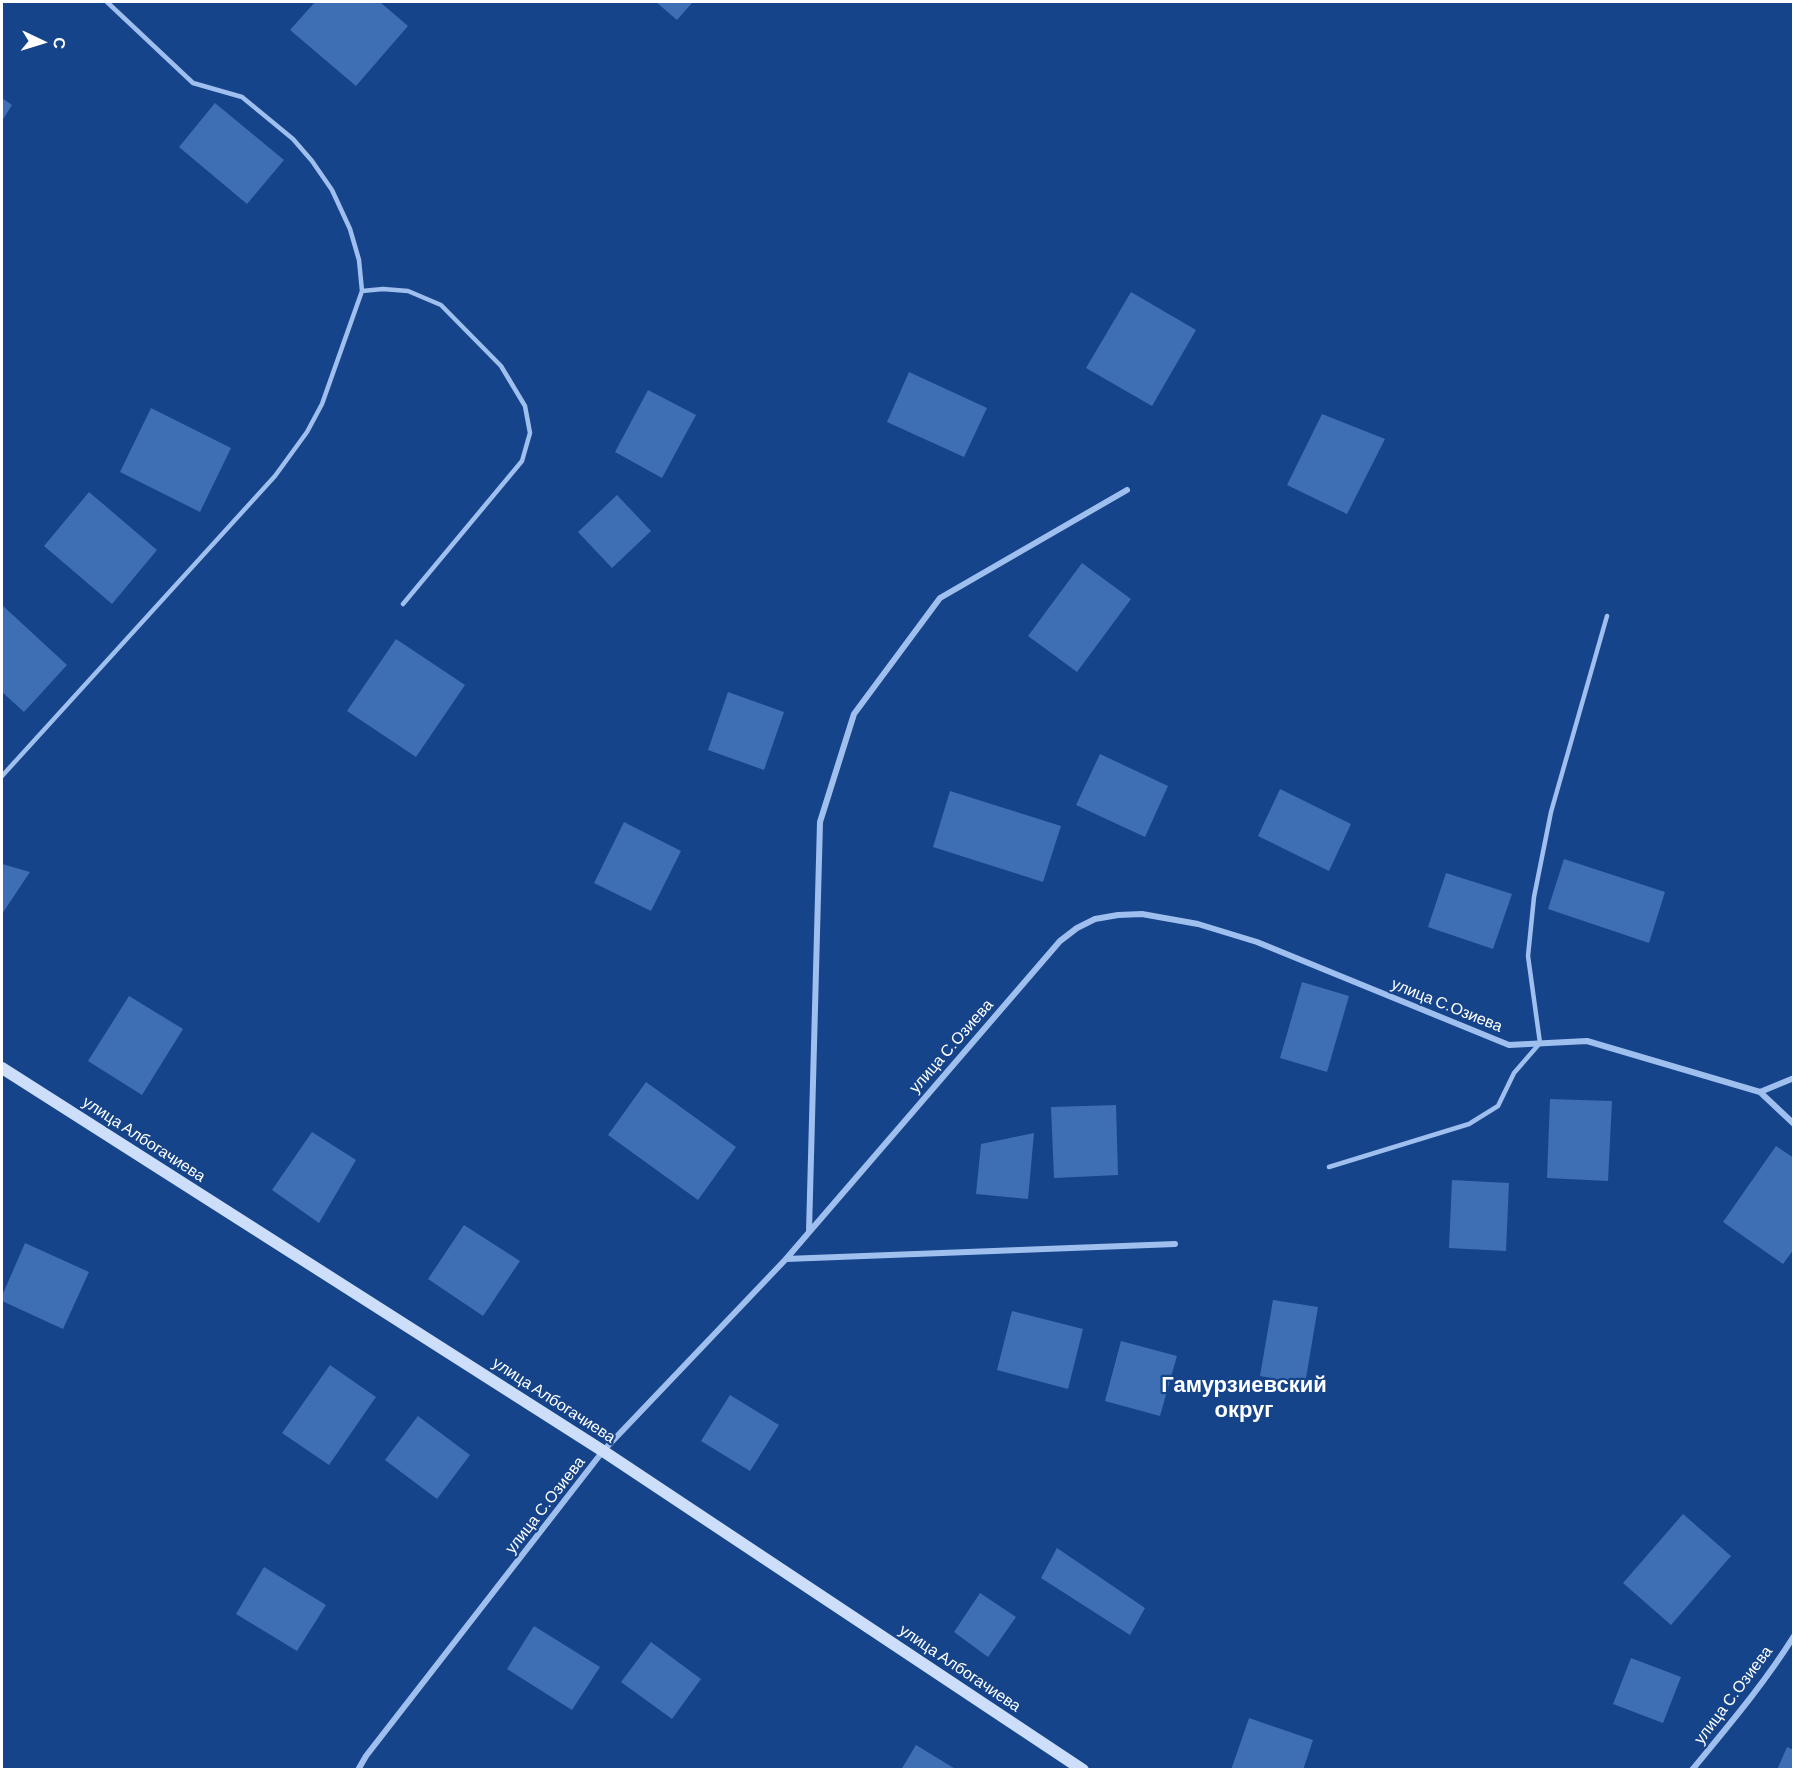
<!DOCTYPE html>
<meta charset="utf-8">
<style>
body{margin:0}
#map{position:relative;width:1795px;height:1771px;overflow:hidden;background:#16448a;font-family:Barlow,sans-serif}
canvas{display:block}
.frame{position:absolute;inset:0;border:3px solid #fff;pointer-events:none}
.north{position:absolute;left:12px;top:12px;width:60px;height:60px;-webkit-text-stroke:4px #16448a;paint-order:stroke;rotate:94deg;font-size:16px;font-weight:700;line-height:24px;text-align:center;color:#fff}
.north::after{content:'';display:block;margin:auto;width:21px;height:27px;background:#fff;clip-path:polygon(50% 0,100% 100%,50% 72%,0 100%)}
</style>
<div id="map">
<canvas width="1795" height="1771"></canvas>
<div class="frame"></div>
<div class="north">С</div>
</div>
<script>
const context = document.querySelector('canvas').getContext('2d');
context.lineJoin = 'round';
function paint(path, color) { context.fillStyle = color; context.fill(path, 'evenodd'); }
function trace(path, color, width, dash) { context.strokeStyle = color; context.lineWidth = width; context.lineCap = dash ? 'butt' : 'round'; context.setLineDash(dash || []); context.stroke(path); }
function label(font, color, halo, rows, align = 'center') {
  context.font = font + ' Barlow,sans-serif'; context.lineWidth = 4.5; context.setLineDash([]); context.textBaseline = 'middle'; context.strokeStyle = halo; context.fillStyle = color; for (const [text, x, y, turn = 0] of rows) {
    context.save(); context.translate(x, y); context.rotate((+turn || 0) * Math.PI / 180); context.textAlign = isNaN(turn) ? turn : align; if (halo) context.strokeText(text, 0, 0); context.fillText(text, 0, 0); context.restore();
  }
}
const building = new Path2D(`
 M 315,2 L 380,2 L 408,26 L 356,86 L 290,30 Z
 M 656,2 L 693,2 L 677,20 Z
 M 2,98 L 12,105 L 2,121 Z
 M 215,103 L 284,160 L 247,204 L 179,147 Z
 M 1131,292 L 1196,330 L 1152,406 L 1086,368 Z
 M 909,372 L 987,408 L 964,457 L 887,422 Z
 M 648,390 L 696,415 L 662,478 L 615,452 Z
 M 151,408 L 231,448 L 200,512 L 120,472 Z
 M 1322,414 L 1385,439 L 1347,514 L 1287,485 Z
 M 89,492 L 157,550 L 112,604 L 44,546 Z
 M 617,495 L 651,531 L 612,568 L 578,532 Z
 M 1082,563 L 1131,599 L 1077,672 L 1028,636 Z
 M 2,605 L 67,665 L 24,712 L 2,692 Z
 M 396,639 L 465,685 L 416,757 L 347,711 Z
 M 728,692 L 784,712 L 764,770 L 708,750 Z
 M 1100,754 L 1168,786 L 1145,837 L 1076,805 Z
 M 1280,789 L 1351,824 L 1329,871 L 1258,836 Z
 M 950,791 L 1061,826 L 1043,882 L 933,847 Z
 M 624,822 L 681,851 L 651,911 L 594,883 Z
 M 1564,859 L 1665,892 L 1649,943 L 1548,909 Z
 M 2,864 L 30,872 L 2,914 Z
 M 1446,873 L 1512,894 L 1493,949 L 1428,927 Z
 M 1302,982 L 1349,996 L 1327,1072 L 1280,1058 Z
 M 129,996 L 183,1029 L 142,1095 L 88,1061 Z
 M 646,1082 L 736,1147 L 698,1200 L 608,1135 Z
 M 1550,1099 L 1612,1101 L 1608,1181 L 1547,1178 Z
 M 1116,1105 L 1118,1175 L 1054,1178 L 1051,1107 Z
 M 312,1132 L 356,1160 L 319,1223 L 272,1190 Z
 M 1034,1133 L 1028,1199 L 976,1194 L 981,1144 Z
 M 1776,1146 L 1794,1158 L 1794,1249 L 1783,1264 L 1723,1222 Z
 M 1452,1180 L 1509,1183 L 1506,1251 L 1449,1248 Z
 M 464,1225 L 520,1261 L 483,1316 L 428,1279 Z
 M 25,1243 L 89,1272 L 63,1329 L 2,1301 L 2,1296 Z
 M 1273,1300 L 1318,1307 L 1305,1384 L 1260,1376 Z
 M 1012,1311 L 1083,1329 L 1068,1389 L 997,1370 Z
 M 1121,1341 L 1177,1356 L 1160,1416 L 1105,1401 Z
 M 330,1365 L 376,1397 L 329,1465 L 282,1433 Z
 M 730,1395 L 779,1425 L 750,1471 L 701,1441 Z
 M 418,1416 L 470,1455 L 437,1499 L 385,1460 Z
 M 1683,1514 L 1731,1556 L 1671,1625 L 1623,1583 Z
 M 1057,1548 L 1145,1608 L 1130,1635 L 1041,1578 Z
 M 264,1567 L 326,1605 L 297,1651 L 236,1614 Z
 M 980,1593 L 1016,1617 L 988,1657 L 954,1632 Z
 M 534,1626 L 600,1667 L 572,1710 L 507,1669 Z
 M 651,1642 L 701,1679 L 672,1719 L 621,1682 Z
 M 1631,1658 L 1681,1677 L 1663,1723 L 1613,1704 Z
 M 1249,1718 L 1313,1740 L 1303,1770 L 1231,1770 Z
 M 916,1745 L 957,1770 L 901,1770 Z
 M 1787,1747 L 1794,1750 L 1794,1770 L 1777,1770 Z`);
const lane = new Path2D(`
 M 362,291 L 383,289 L 408,291 L 441,305 L 501,366 L 525,406 L 530,433 L 522,461 L 403,604
 M 2,776 L 275,476 L 307,432 L 322,404 L 362,291 L 359,260 L 350,229 L 332,190 L 312,161 L 293,139 L 242,97 L 193,83 L 107,2
 M 1329,1167 L 1469,1124 L 1498,1106 L 1514,1073 L 1540,1043 L 1528,956 L 1534,897 L 1551,812 L 1607,616`);
const street = new Path2D(`
 M 1760,1092 L 1794,1078
 M 809,1231 L 820,822 L 854,714 L 940,598 L 1127,490
 M 786,1259 L 1175,1244
 M 358,1770 L 366,1756 L 603,1451 L 786,1259 L 1060,941 L 1077,928 L 1095,919 L 1118,915 L 1142,914 L 1198,924 L 1257,942 L 1509,1045 L 1587,1041 L 1760,1092 L 1794,1124
 M 1692,1770 C 1728,1726 1764,1684 1794,1636`);
const secondary = new Path2D(`
 M 2,1068 L 603,1451 L 1083,1770`);
const streetNames = [
 ["улица С.Озиева",1447,1005,22],
 ["улица С.Озиева",951,1046,-49],
 ["улица Албогачиева",144,1139,33],
 ["улица Албогачиева",554,1400,33],
 ["улица С.Озиева",545,1505,-52],
 ["улица Албогачиева",960,1668,34],
 ["улица С.Озиева",1733,1695,-53]
];
const districtNames = [
 ["Гамурзиевский",1244,1385],
 ["округ",1244,1410]
];
paint(building, '#3e6eb3');
trace(lane, '#9fbfef', 4.5);
trace(street, '#9fbfef', 6);
trace(secondary, '#ccdefa', 12);
label('16px', '#fff', '#16448a', streetNames);
label('bold 22px', '#fff', '#16448a', districtNames);
</script>
